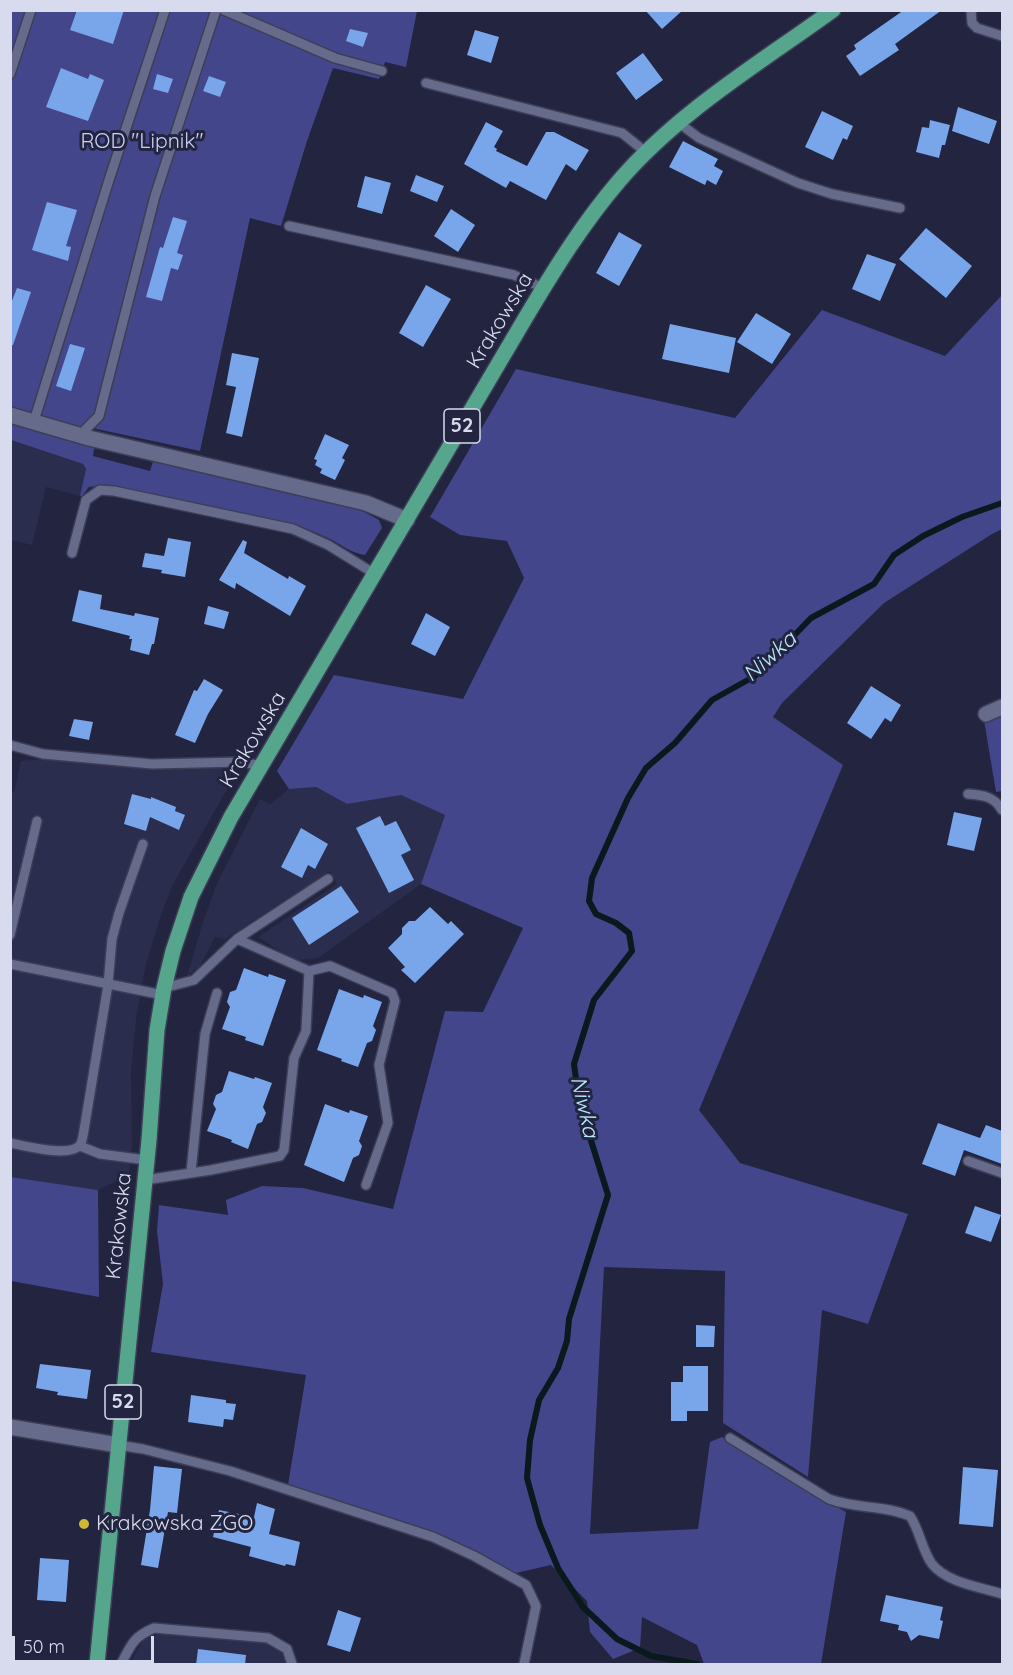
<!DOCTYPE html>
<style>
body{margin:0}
#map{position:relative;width:1013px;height:1675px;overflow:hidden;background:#222440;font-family:Quicksand,sans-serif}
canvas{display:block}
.frame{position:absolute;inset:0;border:12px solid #d8dbed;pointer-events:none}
.scale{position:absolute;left:12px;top:1636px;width:142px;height:27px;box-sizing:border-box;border:3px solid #d8dbed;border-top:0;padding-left:8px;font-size:18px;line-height:21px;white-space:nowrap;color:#d8dbed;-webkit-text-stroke:4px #222440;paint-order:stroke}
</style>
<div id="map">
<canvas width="1013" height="1675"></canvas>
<div class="frame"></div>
<div class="scale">50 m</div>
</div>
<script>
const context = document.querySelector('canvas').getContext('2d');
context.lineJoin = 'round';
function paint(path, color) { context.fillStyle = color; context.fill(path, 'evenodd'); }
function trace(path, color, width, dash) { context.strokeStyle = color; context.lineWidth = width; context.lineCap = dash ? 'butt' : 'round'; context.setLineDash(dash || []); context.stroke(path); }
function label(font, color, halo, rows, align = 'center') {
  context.font = font + ' Quicksand,sans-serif'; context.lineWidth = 6; context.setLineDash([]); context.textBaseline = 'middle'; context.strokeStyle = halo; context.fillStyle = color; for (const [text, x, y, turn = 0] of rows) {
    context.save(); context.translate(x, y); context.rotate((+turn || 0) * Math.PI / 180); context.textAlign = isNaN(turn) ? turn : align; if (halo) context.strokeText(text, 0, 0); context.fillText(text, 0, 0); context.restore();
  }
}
const built = new Path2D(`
 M 11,440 L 83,464 L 86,469 L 80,496 L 46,487 L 32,545 L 11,540 Z
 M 43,759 L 153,769 L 231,767 L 238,770 L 173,884 L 162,912 L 146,964 L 136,1019 L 131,1072 L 132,1144 L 129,1175 L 98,1190 L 11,1177 L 10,793 L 14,792 L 21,761 Z
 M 316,787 L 347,804 L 401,795 L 445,815 L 421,884 L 318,958 L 299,960 L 281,952 L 258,937 L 337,884 L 330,871 L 225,939 L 215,937 L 200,966 L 187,976 L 203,922 L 218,881 L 260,799 L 270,804 L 289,789 Z
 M 156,1634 L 269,1643 L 279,1649 L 286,1660 L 286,1664 L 130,1664 L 145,1637 Z`);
const green = new Path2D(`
 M 11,11 L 417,11 L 406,67 L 385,62 L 379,79 L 333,68 L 307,141 L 281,226 L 250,218 L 200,451 L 92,428 L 88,442 L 95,443 L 93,456 L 150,471 L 154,458 L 357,508 L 379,520 L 382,528 L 365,555 C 351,553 342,545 330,539 C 313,531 295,524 276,520 L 107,485 L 89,487 L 82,496 L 80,496 L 86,469 L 83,464 L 11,440 Z
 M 1002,295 L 1002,529 L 992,534 L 884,603 L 782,703 L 773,717 L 843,765 L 699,1110 L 740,1163 L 908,1214 L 868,1324 L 822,1310 L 808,1477 L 723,1423 L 725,1271 L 604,1267 L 590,1534 L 698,1529 L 710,1442 L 722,1437 L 802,1488 L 846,1512 L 821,1664 L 704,1664 L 697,1645 L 642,1617 L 640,1648 L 613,1659 L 590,1632 L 587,1601 L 551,1565 L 516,1573 L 434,1532 L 288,1485 L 306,1375 L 151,1352 L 163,1284 L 157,1231 L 159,1205 L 228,1215 L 226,1200 L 262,1186 L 303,1188 L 393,1209 L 445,1011 L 483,1012 L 523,928 L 421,884 L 445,815 L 401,795 L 347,804 L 316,787 L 289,789 L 277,771 L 334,675 L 463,699 L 524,578 L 507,541 L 460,535 L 430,517 L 516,369 L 735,418 L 822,310 L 945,356 Z
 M 1002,712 L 1002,791 L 996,792 L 984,720 Z
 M 11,1177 L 98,1190 L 99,1297 L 11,1281 Z`);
const stream = new Path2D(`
 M 697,1664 L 651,1656 L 617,1639 L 583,1607 L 558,1568 L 540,1525 L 527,1478 L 530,1440 L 539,1400 L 558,1368 L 567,1341 L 569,1319 L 608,1195 L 579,1102 L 574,1064 L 594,1000 L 632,951 L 629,933 L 616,923 L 596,914 L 589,901 L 592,878 L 628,798 L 646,768 L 675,743 L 712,700 L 755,676 L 811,618 L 874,584 L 894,555 L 923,536 L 962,517 L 1002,503`);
const building = new Path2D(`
 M 77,10 L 124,10 L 113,44 L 70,30 Z
 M 645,10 L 683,10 L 662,29 Z
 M 904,10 L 942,10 L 895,44 L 899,50 L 860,76 L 846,56 L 856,49 L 854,45 Z
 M 350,29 L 368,33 L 363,47 L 346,41 Z
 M 475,30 L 499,37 L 491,63 L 467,55 Z
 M 643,53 L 663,80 L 636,100 L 616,73 Z
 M 61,68 L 88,79 L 90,74 L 104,80 L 88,121 L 46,107 Z
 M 157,74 L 173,79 L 168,93 L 153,89 Z
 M 209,76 L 226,82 L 220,97 L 203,91 Z
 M 958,107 L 997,121 L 989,144 L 952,131 Z
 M 822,111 L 853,126 L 847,140 L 843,138 L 833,160 L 805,147 Z
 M 930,120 L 950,125 L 945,145 L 942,145 L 939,158 L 916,152 L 922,127 L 929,128 Z
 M 486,122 L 503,131 L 494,147 L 497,149 L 496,151 L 527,166 L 546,132 L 554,132 L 589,150 L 576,171 L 566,164 L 546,200 L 510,181 L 506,188 L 464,164 Z
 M 683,141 L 718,159 L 714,166 L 723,171 L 716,185 L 707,180 L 705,185 L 669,167 Z
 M 416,175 L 444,186 L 437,202 L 410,191 Z
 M 365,176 L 391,183 L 382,214 L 357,207 Z
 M 47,202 L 77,210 L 66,246 L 71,247 L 68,261 L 32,250 Z
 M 451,209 L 475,225 L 458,252 L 434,236 Z
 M 173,217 L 187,221 L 177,253 L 183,255 L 178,270 L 171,268 L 162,301 L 146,297 L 160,247 L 163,248 Z
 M 926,228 L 972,266 L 946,298 L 899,259 Z
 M 619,232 L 642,245 L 619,286 L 596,273 Z
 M 867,254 L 896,264 L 880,301 L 852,289 Z
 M 426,285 L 451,299 L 423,347 L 399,333 Z
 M 17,288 L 31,292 L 13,345 L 10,345 L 10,306 Z
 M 756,313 L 791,334 L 772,364 L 737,342 Z
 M 670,324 L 736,338 L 729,373 L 662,359 Z
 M 70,344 L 85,348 L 71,391 L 56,386 Z
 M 232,353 L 259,358 L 242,437 L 226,433 L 236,387 L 226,385 Z
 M 325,434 L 349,445 L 342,458 L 345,460 L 335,480 L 320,473 L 322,469 L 315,465 L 317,460 L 314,459 Z
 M 168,538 L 191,542 L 185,577 L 161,573 L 162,570 L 142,567 L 145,553 L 164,556 Z
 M 243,540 L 247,542 L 244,553 L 288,579 L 289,576 L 306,586 L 290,616 L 236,583 L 235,589 L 219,580 Z
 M 79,590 L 102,595 L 100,609 L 134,616 L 135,613 L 159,618 L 154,644 L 152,644 L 149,655 L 130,650 L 132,639 L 129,639 L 130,636 L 72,621 Z
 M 208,606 L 229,612 L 224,629 L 204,624 Z
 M 426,613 L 450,627 L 435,656 L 411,644 Z
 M 204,679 L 223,690 L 208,714 L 195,743 L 175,735 L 194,690 L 197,691 Z
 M 871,686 L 901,705 L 891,722 L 885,718 L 871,739 L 847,723 Z
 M 74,719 L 93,722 L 89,740 L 69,736 Z
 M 132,794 L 151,799 L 151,797 L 176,807 L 175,811 L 185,815 L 179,830 L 150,817 L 146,831 L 124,824 Z
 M 954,812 L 982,818 L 974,851 L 947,845 Z
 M 380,816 L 385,826 L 396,821 L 411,850 L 401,855 L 414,880 L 389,893 L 356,828 Z
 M 301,828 L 328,844 L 315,869 L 308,865 L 302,878 L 281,867 Z
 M 341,886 L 359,912 L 309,945 L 292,918 Z
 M 430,907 L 448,924 L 451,921 L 464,934 L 415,983 L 401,970 L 405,967 L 388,948 L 402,934 L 402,928 L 409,921 L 415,921 Z
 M 244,968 L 268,977 L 269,974 L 286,980 L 263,1046 L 245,1040 L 246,1037 L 222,1029 L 230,1007 L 227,1002 L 230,992 L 236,990 Z
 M 339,989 L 363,998 L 364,995 L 382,1002 L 373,1026 L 376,1030 L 372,1041 L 367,1043 L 358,1067 L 341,1061 L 342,1059 L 317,1050 Z
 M 229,1071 L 254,1079 L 255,1077 L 272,1083 L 263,1107 L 266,1113 L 262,1122 L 257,1124 L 248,1149 L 231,1142 L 232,1140 L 207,1131 L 216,1109 L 213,1104 L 216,1095 L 222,1092 Z
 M 325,1104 L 349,1113 L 350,1110 L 368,1116 L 359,1141 L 362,1146 L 359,1155 L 353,1158 L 344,1182 L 304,1165 Z
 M 938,1123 L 980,1138 L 986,1125 L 1002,1131 L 1002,1164 L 964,1150 L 955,1176 L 922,1164 Z
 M 975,1206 L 1001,1215 L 991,1242 L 965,1233 Z
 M 696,1325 L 715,1326 L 714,1347 L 696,1347 Z
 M 40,1364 L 91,1370 L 87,1399 L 57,1395 L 58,1392 L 36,1388 Z
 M 683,1366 L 708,1366 L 708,1411 L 687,1411 L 687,1421 L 671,1421 L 671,1382 L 683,1382 Z
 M 191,1395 L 226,1400 L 226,1403 L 236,1404 L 233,1420 L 224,1419 L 223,1427 L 188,1422 Z
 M 154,1466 L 182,1469 L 177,1513 L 168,1512 L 158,1568 L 141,1565 L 150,1510 Z
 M 963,1467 L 998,1470 L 993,1527 L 959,1524 Z
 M 257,1503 L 275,1509 L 269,1534 L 300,1542 L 295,1566 L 286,1564 L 285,1566 L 249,1556 L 251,1547 L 213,1537 L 219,1510 L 254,1517 Z
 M 40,1558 L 69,1560 L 66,1602 L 37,1600 Z
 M 886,1595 L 943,1607 L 940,1620 L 943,1621 L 939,1639 L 919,1635 L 911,1641 L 907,1632 L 898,1630 L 899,1625 L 880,1621 Z
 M 338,1610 L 361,1618 L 350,1652 L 327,1645 Z
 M 198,1649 L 246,1655 L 245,1665 L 196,1665 Z`);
const service = new Path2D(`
 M 224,10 L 335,58 L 382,71
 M 971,10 L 972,23 L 977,28 L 1002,36
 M 10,74 L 31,10
 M 426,83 L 622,133 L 647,153
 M 679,123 L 699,138 L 798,183 L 832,194 L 900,208
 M 289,226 L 514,275 L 543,288
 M 34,421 L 109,180 L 165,10
 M 80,435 L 99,416 L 155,196 L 216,10
 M 72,553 L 86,500 L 100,490 L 114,491 L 293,529 L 328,545 L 375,574
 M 10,745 L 43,754 L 152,764 L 241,762 L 262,766
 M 968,794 C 982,795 994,796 1002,810
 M 10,935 L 37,821
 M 237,939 L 309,971 L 330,966 L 392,993 L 395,1001 L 379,1065 L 388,1123 L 366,1185
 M 10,964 L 163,995
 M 164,988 L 194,980 L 237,939 L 328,879
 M 10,1143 C 25,1146 70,1158 80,1145 C 82,1143 82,1139 83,1136 L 108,985 L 112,939 L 119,913 L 143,844
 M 80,1146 L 100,1154 L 147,1160
 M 968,1161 L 1002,1173
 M 191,1172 L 205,1034 L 217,993
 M 145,1180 L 211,1170 L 280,1156 L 284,1150 L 294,1058 L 306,1031 L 309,971
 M 730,1438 L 829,1499 C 856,1509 885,1505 910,1516 C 920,1531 922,1550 932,1564 C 947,1583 981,1587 1002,1594
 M 118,1445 L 143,1449 L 230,1471 L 433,1537 L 474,1556 L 526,1585 L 536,1606 L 524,1664
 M 121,1664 C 131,1645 133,1637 154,1628 L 268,1638 L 287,1649 L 292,1664`);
const minor = new Path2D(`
 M 10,415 L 89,438 L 366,503 L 407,520
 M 986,714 L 1002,707
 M 10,1427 L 118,1445`);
const primary = new Path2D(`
 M 97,1664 L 149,1140 L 157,1030 L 164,988 L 173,951 L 191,897 L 231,817 L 526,317 C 554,270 583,223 619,181 C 678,112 760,63 833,10`);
const markers = [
 [84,1524,6,"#cfb837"]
];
const shields = [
 [462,426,36],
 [123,1402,36]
];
const shieldNames = [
 ["52",462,426],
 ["52",123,1402]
];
const parkNames = [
 ["ROD \"Lipnik\"",142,142]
];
const streetNames = [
 ["Krakowska",500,321,-59],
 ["Krakowska",253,740,-59],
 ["Krakowska",119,1226,-84]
];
const poiNames = [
 ["Krakowska ZGO",96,1524]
];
const waterNames = [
 ["Niwka",770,657,-42],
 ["Niwka",584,1107,77]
];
paint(built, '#2a2d4e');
paint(green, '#43468a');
trace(stream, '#0a191d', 6);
paint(building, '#79a6ea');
trace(service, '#3d3e56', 12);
trace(minor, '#3d3e56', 18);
trace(primary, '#3d3e56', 18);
trace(service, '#676b8b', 9);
trace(minor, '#676b8b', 15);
trace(primary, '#56a68d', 15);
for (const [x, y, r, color] of markers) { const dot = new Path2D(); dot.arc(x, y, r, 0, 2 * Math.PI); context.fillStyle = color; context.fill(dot); trace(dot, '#222440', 2); }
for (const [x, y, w] of shields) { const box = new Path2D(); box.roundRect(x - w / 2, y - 17, w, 34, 4.5); context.fillStyle = '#222440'; context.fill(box); trace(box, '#d8dbed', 1.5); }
label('bold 20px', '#d8dbed', null, shieldNames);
label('21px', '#cad0f8', '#222440', parkNames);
label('21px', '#d8dbed', '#222440', streetNames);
label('21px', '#d8dbed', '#222440', poiNames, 'left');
label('italic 22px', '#b6e9f9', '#222440', waterNames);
</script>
